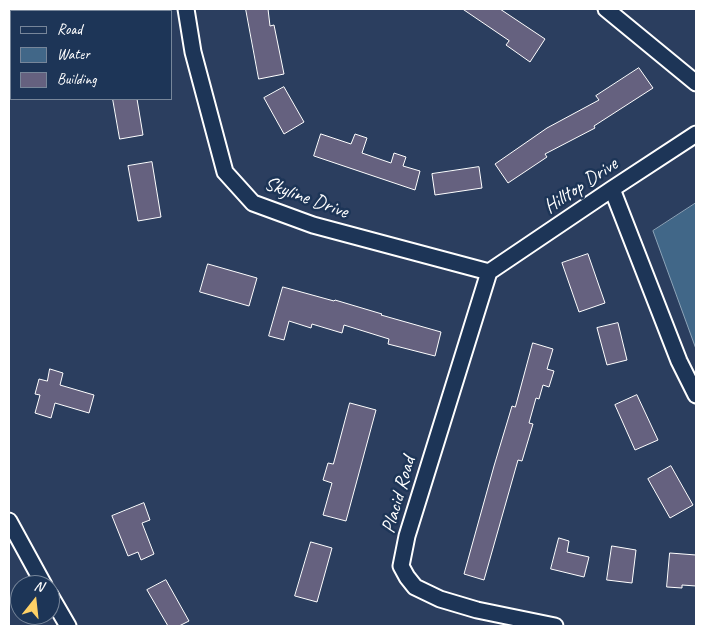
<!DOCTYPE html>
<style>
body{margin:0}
#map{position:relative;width:705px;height:635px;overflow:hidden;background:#2b3e5f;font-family:Caveat,sans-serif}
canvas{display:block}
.frame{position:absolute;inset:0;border:10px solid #fff;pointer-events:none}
.legend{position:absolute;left:10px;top:10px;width:162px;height:90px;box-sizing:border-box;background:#1d3557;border:1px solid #77869a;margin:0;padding:6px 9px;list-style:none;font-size:15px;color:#fff}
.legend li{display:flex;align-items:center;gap:10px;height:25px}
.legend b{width:25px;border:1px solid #77869a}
.north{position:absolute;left:10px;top:575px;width:50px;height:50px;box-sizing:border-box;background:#1d3557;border:1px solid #77869a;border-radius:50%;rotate:16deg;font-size:14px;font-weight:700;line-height:20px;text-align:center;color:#fff}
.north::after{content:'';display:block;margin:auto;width:18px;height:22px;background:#ffd166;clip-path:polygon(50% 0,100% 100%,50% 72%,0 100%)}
</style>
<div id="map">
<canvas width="705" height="635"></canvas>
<div class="frame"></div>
<ul class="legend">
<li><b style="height:6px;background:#1d3557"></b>Road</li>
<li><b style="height:14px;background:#416788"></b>Water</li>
<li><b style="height:14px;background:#65617f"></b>Building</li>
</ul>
<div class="north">N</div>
</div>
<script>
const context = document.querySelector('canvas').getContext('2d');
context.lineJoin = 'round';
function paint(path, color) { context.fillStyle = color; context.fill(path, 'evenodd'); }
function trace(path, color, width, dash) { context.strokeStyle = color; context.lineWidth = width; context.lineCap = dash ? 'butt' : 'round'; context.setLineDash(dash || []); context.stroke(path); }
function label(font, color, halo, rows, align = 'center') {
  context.font = font + ' Caveat,sans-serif'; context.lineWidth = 5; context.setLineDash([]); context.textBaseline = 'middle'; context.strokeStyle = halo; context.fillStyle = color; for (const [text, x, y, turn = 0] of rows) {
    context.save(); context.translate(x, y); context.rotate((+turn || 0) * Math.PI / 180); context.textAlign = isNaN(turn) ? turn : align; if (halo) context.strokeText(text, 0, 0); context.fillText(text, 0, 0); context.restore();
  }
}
const water = new Path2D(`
 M 696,203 L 696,349 L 653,231 Z`);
const building = new Path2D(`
 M 246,9 L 268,9 L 270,26 L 274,25 L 284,74 L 259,79 Z
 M 463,9 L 500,9 L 545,39 L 530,62 L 506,45 L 509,41 Z
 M 639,68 L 653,88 L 594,126 L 595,128 L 545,154 L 547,157 L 508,183 L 495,164 L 547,128 L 599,100 L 596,96 Z
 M 284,87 L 304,122 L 284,134 L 264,98 Z
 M 113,99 L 137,99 L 143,135 L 120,139 Z
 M 321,134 L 351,144 L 355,134 L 367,138 L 362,153 L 391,163 L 394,153 L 406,157 L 403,166 L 420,171 L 415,190 L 314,156 Z
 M 152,162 L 161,217 L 138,221 L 128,166 Z
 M 479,167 L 482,188 L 435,195 L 432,174 Z
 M 588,254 L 605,303 L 579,312 L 562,263 Z
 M 208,264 L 257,278 L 249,306 L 200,292 Z
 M 283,287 L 334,301 L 335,300 L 382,314 L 381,315 L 441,332 L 435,356 L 388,344 L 389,339 L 344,325 L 342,333 L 312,324 L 311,328 L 289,321 L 284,340 L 269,336 Z
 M 618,323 L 627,360 L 607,365 L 597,328 Z
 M 533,343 L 553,349 L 547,369 L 554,371 L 549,387 L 543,385 L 539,399 L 536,398 L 529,423 L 533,424 L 522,461 L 518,460 L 484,580 L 464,574 L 494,466 L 512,406 L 515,407 Z
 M 50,369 L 63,373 L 60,385 L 94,395 L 89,413 L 55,403 L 51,418 L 35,413 L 40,395 L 35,394 L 39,379 L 47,381 Z
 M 637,395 L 658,440 L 635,450 L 615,405 Z
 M 350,403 L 376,410 L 346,521 L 323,515 L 332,483 L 323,480 L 328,463 L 333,464 Z
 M 671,466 L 693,505 L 670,518 L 648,479 Z
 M 144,503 L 150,520 L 142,523 L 154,554 L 141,560 L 138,552 L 128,556 L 112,516 Z
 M 559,538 L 569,541 L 567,552 L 589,557 L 584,577 L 551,569 Z
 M 311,542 L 332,548 L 317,602 L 295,596 Z
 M 612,546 L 636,550 L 632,583 L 607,580 Z
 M 670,553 L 696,555 L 696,586 L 682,585 L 682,588 L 667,587 Z
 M 166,580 L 189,621 L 179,626 L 168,626 L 147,590 Z`);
const street = new Path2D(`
 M 186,9 L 193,52 L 225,172 L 253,203 L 313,225 L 489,272
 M 606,9 L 696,83
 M 612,189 L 679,361 L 696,395
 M 489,272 L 407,536 L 401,566 L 407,577 L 415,587 L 440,599 L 477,610 L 555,626
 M 489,272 L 612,189 L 696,134
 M 9,521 L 44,585
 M 50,595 L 68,626`);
const streetNames = [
 ["Hilltop Drive",581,186,-34],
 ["Skyline Drive",306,198,20],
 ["Placid Road",399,495,-74]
];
paint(water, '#416788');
trace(water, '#8da4b8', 1);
paint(building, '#65617f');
trace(building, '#fff', 1);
trace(street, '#fff', 19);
trace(street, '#1d3557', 15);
label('20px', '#fff', '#1d3557', streetNames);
</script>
